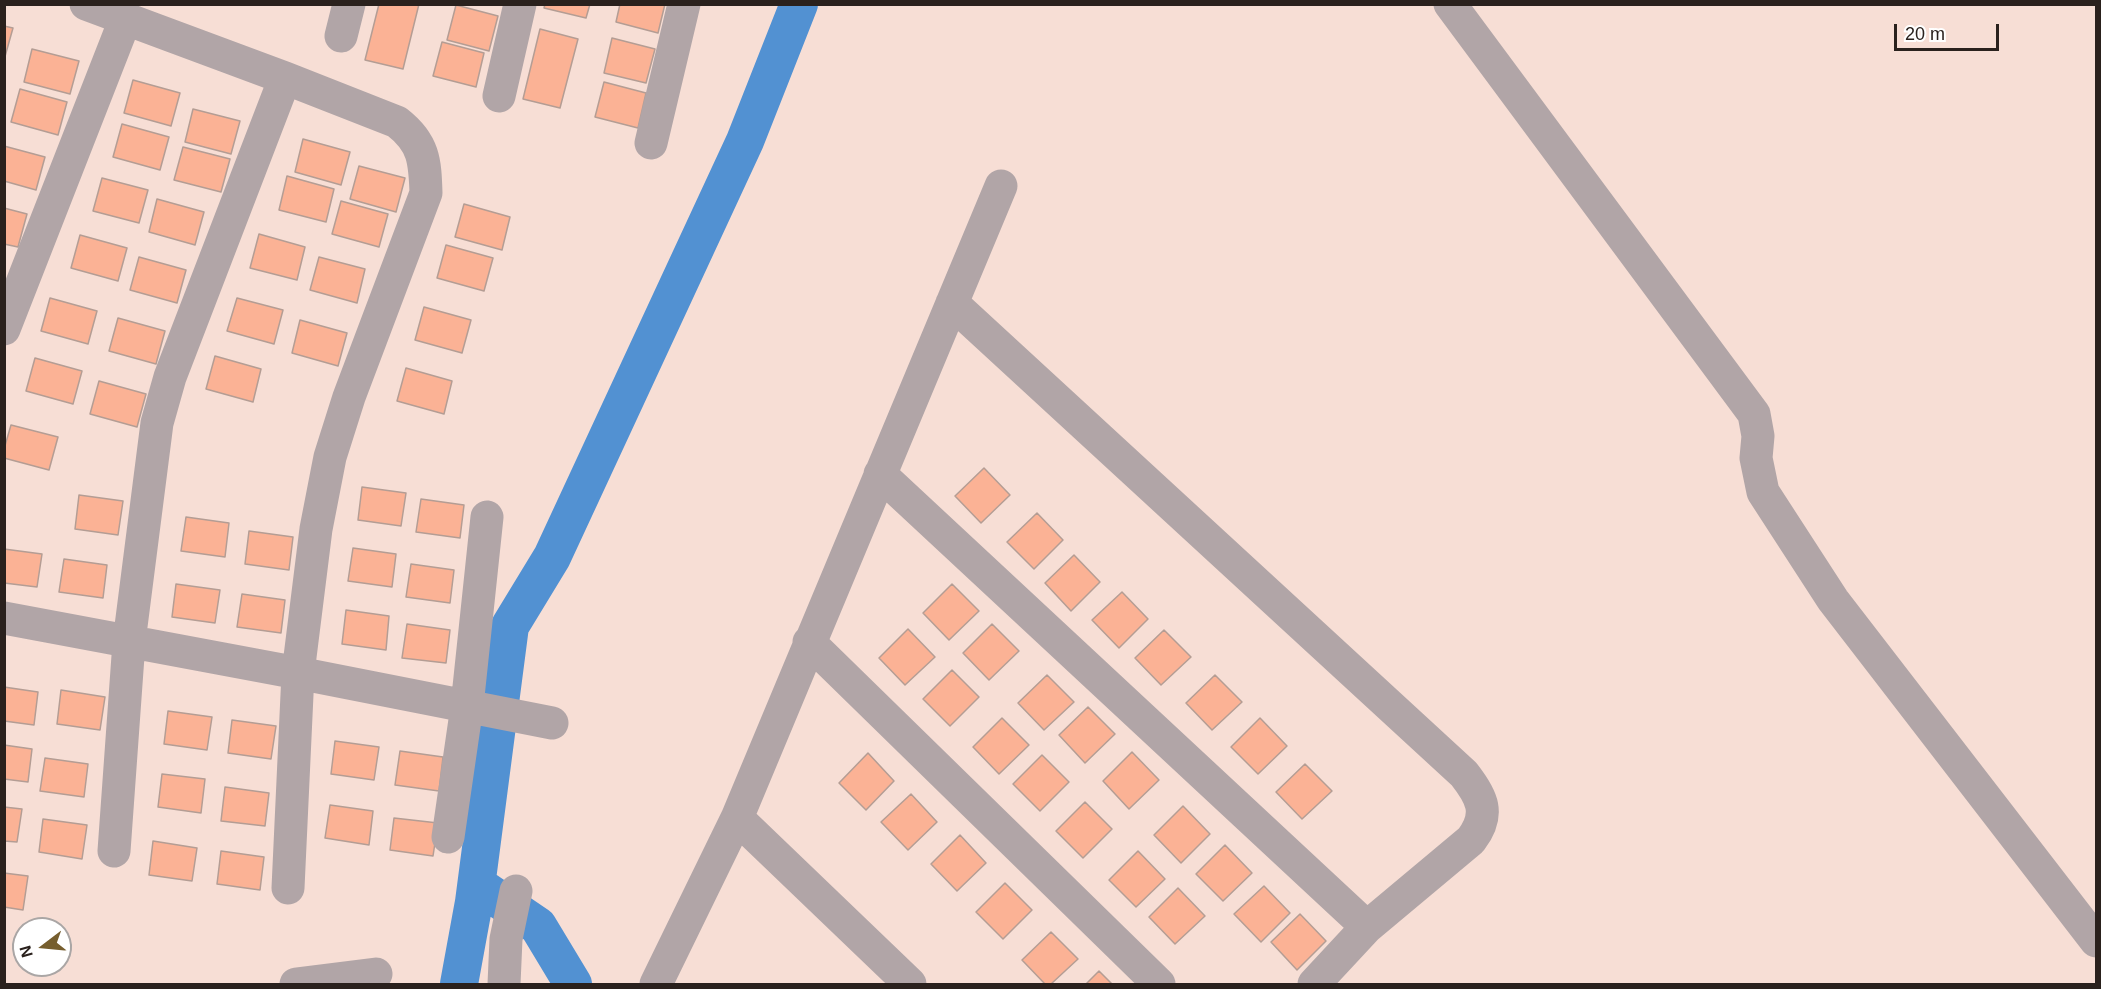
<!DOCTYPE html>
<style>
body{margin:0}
#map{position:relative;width:2101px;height:989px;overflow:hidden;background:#f7ded5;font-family:Arial,sans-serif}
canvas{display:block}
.frame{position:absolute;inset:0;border:6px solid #2a211d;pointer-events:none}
.north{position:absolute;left:12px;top:917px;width:60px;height:60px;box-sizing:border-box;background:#fff;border:2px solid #aaa6a5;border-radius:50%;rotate:254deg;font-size:16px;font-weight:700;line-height:24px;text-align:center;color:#2a211d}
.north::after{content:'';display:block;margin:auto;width:21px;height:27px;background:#765e2e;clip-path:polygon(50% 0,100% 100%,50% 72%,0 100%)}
.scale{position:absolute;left:1894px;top:24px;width:105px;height:27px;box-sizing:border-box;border:3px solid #2a211d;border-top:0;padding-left:8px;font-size:18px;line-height:21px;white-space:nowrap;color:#2a211d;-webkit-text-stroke:4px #fff;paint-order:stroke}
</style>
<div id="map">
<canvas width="2101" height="989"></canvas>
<div class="frame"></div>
<div class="north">N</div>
<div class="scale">20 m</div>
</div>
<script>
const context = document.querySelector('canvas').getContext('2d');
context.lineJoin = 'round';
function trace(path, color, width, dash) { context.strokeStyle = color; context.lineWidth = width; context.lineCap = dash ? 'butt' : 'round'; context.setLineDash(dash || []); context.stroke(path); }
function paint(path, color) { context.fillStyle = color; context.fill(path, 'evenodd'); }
const canal = new Path2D(`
 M 485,890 L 538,926 L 573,984
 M 459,984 L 474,902 L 510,626 L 552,557 L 745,141 L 799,4`);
const building = new Path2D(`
 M 379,4 L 419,4 L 403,69 L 365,60 Z
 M 545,4 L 590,4 L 586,18 L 544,8 Z
 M 620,4 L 665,4 L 658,33 L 616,22 Z
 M 456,5 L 498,16 L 489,51 L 447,40 Z
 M 4,26 L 13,28 L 4,60 Z
 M 540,29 L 578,39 L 560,108 L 523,99 Z
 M 612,38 L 655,49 L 646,83 L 604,73 Z
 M 442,42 L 484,53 L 476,87 L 433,76 Z
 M 32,49 L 79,61 L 70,94 L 24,82 Z
 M 133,80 L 180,93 L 171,126 L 124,113 Z
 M 604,82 L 646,93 L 638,128 L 595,117 Z
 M 20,89 L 67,102 L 58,135 L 11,122 Z
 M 193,109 L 240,121 L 231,154 L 185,142 Z
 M 122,124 L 169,137 L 160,170 L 113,157 Z
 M 303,139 L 350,152 L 341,185 L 295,172 Z
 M 4,146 L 45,157 L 36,190 L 4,181 Z
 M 183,147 L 230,159 L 221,192 L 174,180 Z
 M 359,166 L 405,178 L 396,212 L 350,199 Z
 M 287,176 L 334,189 L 326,222 L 279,210 Z
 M 102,178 L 148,190 L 139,223 L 93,211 Z
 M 157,199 L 204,212 L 195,245 L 149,232 Z
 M 341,201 L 388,214 L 379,247 L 332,234 Z
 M 464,204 L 510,217 L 502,250 L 455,237 Z
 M 4,208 L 27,214 L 18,247 L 4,244 Z
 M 259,234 L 305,247 L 297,280 L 250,268 Z
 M 80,235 L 127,248 L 118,281 L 71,268 Z
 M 446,245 L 493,258 L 484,291 L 437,278 Z
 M 139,257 L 186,270 L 177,303 L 130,290 Z
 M 319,257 L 365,269 L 357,303 L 310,290 Z
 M 50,298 L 97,311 L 88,344 L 41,331 Z
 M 237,298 L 283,310 L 274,344 L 227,331 Z
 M 424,307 L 471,320 L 462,353 L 415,340 Z
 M 118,318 L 165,331 L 156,364 L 109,351 Z
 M 300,320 L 347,333 L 338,366 L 292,353 Z
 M 215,356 L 261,369 L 253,402 L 206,389 Z
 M 35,358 L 82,371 L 73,404 L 26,391 Z
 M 406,368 L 452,381 L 444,414 L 397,401 Z
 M 99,381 L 146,394 L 137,427 L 90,414 Z
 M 11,425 L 58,437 L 49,470 L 4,458 L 4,449 Z
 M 984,468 L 1010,495 L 981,523 L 955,496 Z
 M 362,487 L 406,493 L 401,526 L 358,520 Z
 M 79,495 L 123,501 L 118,535 L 75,529 Z
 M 421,499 L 464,505 L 460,538 L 416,532 Z
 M 1037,513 L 1063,540 L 1034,569 L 1007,542 Z
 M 186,517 L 229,523 L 225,557 L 181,551 Z
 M 249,531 L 293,537 L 289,570 L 245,564 Z
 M 353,548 L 396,554 L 392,587 L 348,581 Z
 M 4,549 L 42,554 L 37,587 L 4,583 Z
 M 1074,555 L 1100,582 L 1071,611 L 1045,583 Z
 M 64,559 L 107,565 L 103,598 L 59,592 Z
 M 411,564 L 454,570 L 450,603 L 406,597 Z
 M 176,584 L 220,590 L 215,623 L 172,617 Z
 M 952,584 L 979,611 L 949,640 L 923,613 Z
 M 1122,592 L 1148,619 L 1119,648 L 1092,620 Z
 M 242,594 L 285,600 L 281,633 L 237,627 Z
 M 346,610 L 389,616 L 386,650 L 342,644 Z
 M 407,624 L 450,630 L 446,663 L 402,658 Z
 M 992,624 L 1019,651 L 989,680 L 963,653 Z
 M 908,629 L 935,657 L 905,685 L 879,658 Z
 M 1164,630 L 1191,657 L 1161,685 L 1135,658 Z
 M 952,670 L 979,697 L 950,726 L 923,699 Z
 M 1047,675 L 1074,702 L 1044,730 L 1018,703 Z
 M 1215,675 L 1242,702 L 1212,730 L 1186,703 Z
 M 4,687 L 38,692 L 34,725 L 4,721 Z
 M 61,690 L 105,697 L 100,730 L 57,724 Z
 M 1088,707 L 1115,734 L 1085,763 L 1059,735 Z
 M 168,711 L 212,717 L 207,750 L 164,744 Z
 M 1002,718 L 1029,745 L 999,774 L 973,747 Z
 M 1260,718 L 1287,746 L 1258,774 L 1231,747 Z
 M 232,720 L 276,726 L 271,759 L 228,753 Z
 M 335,741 L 379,747 L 374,780 L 331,774 Z
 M 4,745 L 32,749 L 28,782 L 4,779 Z
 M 400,751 L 443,757 L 439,791 L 395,785 Z
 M 1132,752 L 1159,780 L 1129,809 L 1103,781 Z
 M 868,753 L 894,781 L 866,810 L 839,783 Z
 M 1042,755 L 1069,782 L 1040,811 L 1013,784 Z
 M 45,758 L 88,764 L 84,797 L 40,791 Z
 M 1305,764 L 1332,791 L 1302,819 L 1276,792 Z
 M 162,774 L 205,779 L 201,813 L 158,807 Z
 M 225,787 L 269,793 L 265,826 L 221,821 Z
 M 911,794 L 937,822 L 908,850 L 881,822 Z
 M 1085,802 L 1112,829 L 1083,858 L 1056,831 Z
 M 330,805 L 373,811 L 369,845 L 325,838 Z
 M 1183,806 L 1210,834 L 1181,863 L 1154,835 Z
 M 4,807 L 22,809 L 17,842 L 4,841 Z
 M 394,818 L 438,823 L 433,856 L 390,850 Z
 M 43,819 L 87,825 L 82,859 L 39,852 Z
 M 960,835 L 986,863 L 957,891 L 931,864 Z
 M 153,841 L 197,848 L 192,881 L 149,875 Z
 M 1225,845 L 1252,873 L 1223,901 L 1196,874 Z
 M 221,851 L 264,857 L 260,890 L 217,884 Z
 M 1138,851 L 1165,879 L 1136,907 L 1109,880 Z
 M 4,873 L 28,876 L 23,910 L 4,907 Z
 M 1005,883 L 1032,910 L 1003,939 L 976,912 Z
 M 1264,886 L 1290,913 L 1261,942 L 1234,914 Z
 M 1178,888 L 1205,916 L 1175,944 L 1149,917 Z
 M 1300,914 L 1326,941 L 1297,970 L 1271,942 Z
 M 1051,932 L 1078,959 L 1051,984 L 1045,984 L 1022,960 Z
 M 1099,971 L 1112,984 L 1086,984 Z`);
const minor = new Path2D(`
 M 86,4 L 285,78 L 397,122 C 424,143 425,161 426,193 L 349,397 L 330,457 L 316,529 L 298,673 L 288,888
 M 1450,4 L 1754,414 L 1758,436 L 1756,458 L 1763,492 L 1833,600 L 2096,941
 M 341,36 L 349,4
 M 499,96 L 520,4
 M 651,143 L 684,4
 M 952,303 L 1464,774 C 1482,797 1491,814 1471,840 L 1367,927
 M 4,329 L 125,20
 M 880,474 L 1367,927 L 1314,984
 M 4,618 L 298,673 L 552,723
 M 809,642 L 1159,984
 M 737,818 L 1001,186
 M 448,837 L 467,706 L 487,517
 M 114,851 L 129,642 L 157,423 L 170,377 L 285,78
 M 296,984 L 376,974
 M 504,984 L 506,939 L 516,891
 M 656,984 L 737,818 L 910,984`);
trace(canal, '#5291d2', 38);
paint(building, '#fbb295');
trace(building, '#b49d94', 1.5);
trace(minor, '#b1a5a7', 33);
</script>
